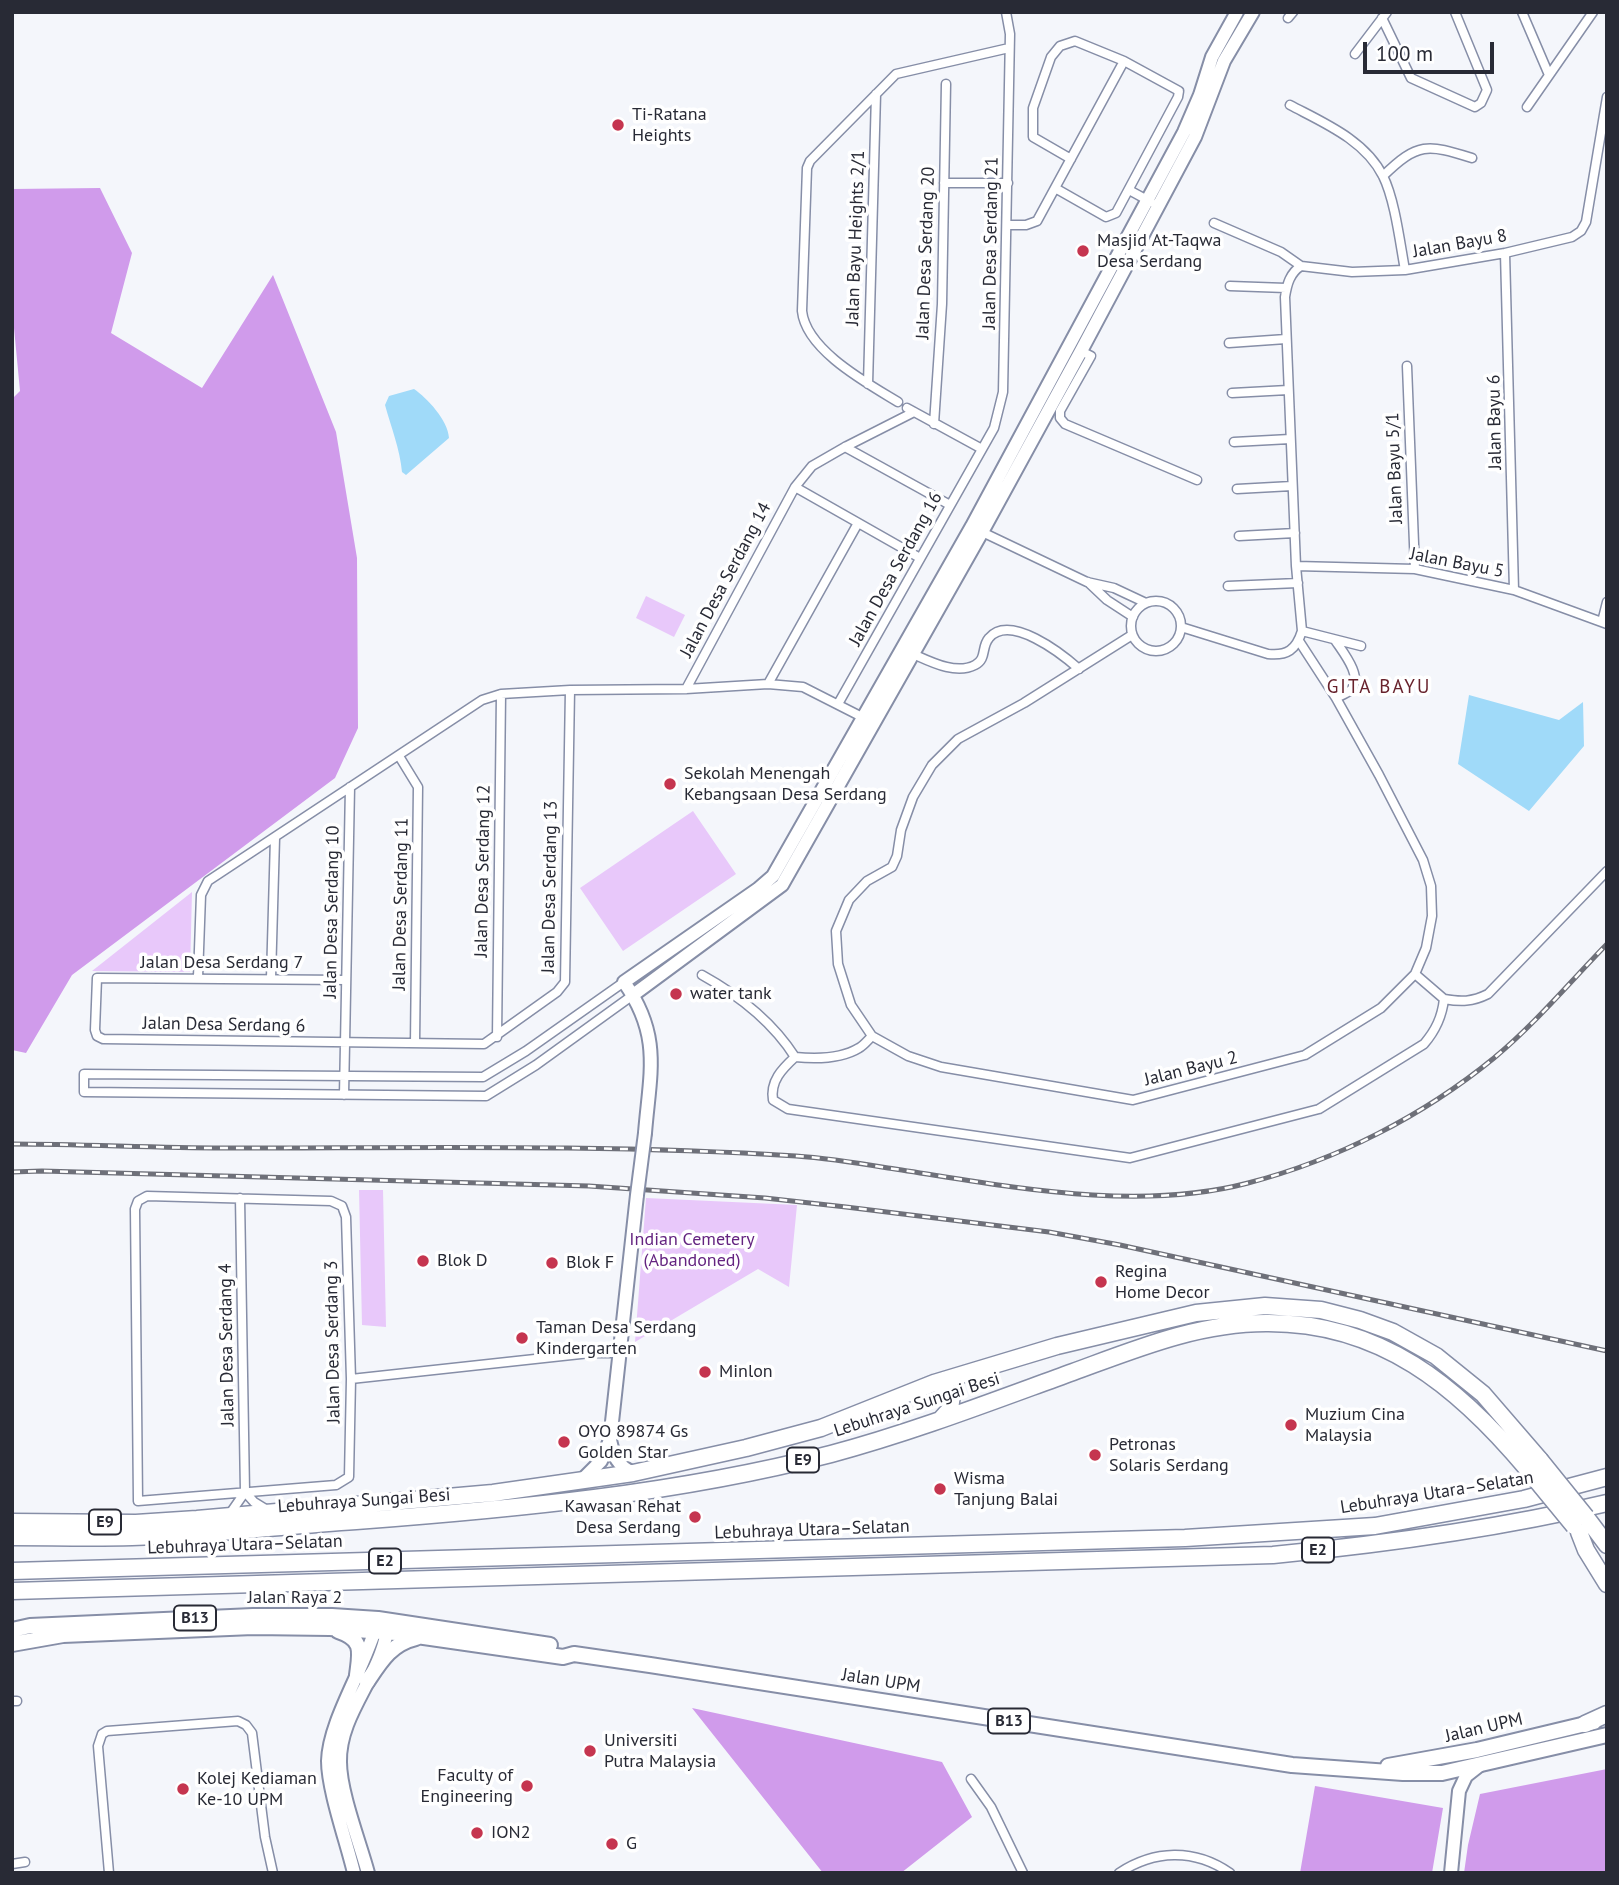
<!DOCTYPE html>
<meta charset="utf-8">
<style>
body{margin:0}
#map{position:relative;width:1619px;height:1885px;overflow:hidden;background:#f4f6fb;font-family:"PT Sans",sans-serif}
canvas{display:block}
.frame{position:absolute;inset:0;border:14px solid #282a35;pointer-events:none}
.scale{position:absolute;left:1363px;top:42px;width:131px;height:32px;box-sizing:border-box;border:4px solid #282a35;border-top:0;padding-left:9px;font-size:21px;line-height:24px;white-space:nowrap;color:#282a35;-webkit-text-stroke:5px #fff;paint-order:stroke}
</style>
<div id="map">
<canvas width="1619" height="1885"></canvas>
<div class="frame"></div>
<div class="scale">100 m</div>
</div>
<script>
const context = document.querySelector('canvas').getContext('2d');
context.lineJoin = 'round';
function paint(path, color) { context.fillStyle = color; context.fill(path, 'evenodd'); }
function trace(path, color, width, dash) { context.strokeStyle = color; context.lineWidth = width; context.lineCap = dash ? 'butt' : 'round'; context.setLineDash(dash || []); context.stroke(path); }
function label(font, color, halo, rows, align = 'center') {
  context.font = font + ' "PT Sans",sans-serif'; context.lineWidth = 7; context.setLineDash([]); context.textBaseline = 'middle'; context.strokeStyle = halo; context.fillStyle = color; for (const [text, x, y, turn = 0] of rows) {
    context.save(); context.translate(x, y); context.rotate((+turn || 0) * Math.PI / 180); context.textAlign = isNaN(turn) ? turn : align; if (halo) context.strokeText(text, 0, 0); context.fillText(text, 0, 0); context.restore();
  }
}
const green = new Path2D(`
 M 646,596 L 685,615 L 674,637 L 636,618 Z
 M 693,811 L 736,874 L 623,951 L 580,888 Z
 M 192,892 L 190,972 L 92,971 Z
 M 359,1190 L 383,1190 L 386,1327 L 362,1325 Z
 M 646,1198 L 797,1205 L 789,1287 L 758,1269 L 635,1342 Z`);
const forest = new Path2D(`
 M 100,188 L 132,253 L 111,333 L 202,388 L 273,275 L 336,432 L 357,558 L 358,728 L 335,778 L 72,975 L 26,1053 L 12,1050 L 12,399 L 20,391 L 12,307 L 12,189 Z
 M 692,1708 L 942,1762 L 972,1817 L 901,1873 L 823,1873 Z
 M 1607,1769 L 1607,1873 L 1464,1873 L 1468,1845 L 1480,1794 Z
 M 1315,1786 L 1443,1808 L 1432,1873 L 1300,1873 Z`);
const water = new Path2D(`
 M 414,389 C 427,398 448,420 449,438 L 406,475 L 402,472 C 400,449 391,427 385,405 L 389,396 Z
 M 1469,695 L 1559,720 L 1583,702 L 1584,746 L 1529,811 L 1458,764 Z`);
const street = new Path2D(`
 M 1522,12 L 1549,75
 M 1288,18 L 1293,12
 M 1382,18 L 1411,78 L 1475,107 L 1481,103 L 1487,90 L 1455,12
 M 1355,54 L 1387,12
 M 1290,105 C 1324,123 1365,140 1383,176 C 1395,200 1400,243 1405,270
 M 1527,107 L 1593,12
 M 1383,176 C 1418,142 1427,144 1472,158
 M 944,183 L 1008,183
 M 1055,188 L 1106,217 L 1116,213 L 1178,97 L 1179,91 L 1124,61 L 1075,41 L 1060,46 L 1051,57 L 1033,108 L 1033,137 L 1071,159
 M 1129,190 L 1151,202
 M 1214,223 L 1281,252 L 1301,266 L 1352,272 L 1405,270 L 1505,253 L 1572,237 L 1581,231 L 1586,222 L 1607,97
 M 1008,225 L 1026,225 L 1037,221 L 1124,61
 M 1505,253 L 1514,590
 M 1230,286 L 1286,288
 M 1229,343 L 1286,339
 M 1081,351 L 1091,356 L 1060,411 L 1060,418 L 1065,424 L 1197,480
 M 1407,366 L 1415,569
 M 868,384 L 876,94
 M 1232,393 L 1288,390
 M 898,402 C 867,383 806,350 802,311 L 807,168 L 810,161 L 896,74 L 1009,48
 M 907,408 L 982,449
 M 934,424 L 942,304 L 946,84
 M 1234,442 L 1290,439
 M 845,447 L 950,505
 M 795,487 L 920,558
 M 1237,489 L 1292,486
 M 980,531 L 1087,582 L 1114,588 L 1146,603
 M 1239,536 L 1295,533
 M 1296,566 L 1415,569 L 1514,590 L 1607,624
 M 1088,582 L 1107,600 L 1133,617
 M 1228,586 L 1298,583
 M1131 626a25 25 0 1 1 50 0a25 25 0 1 1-50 0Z
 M 1602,622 L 1607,602
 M 1181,627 L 1268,654 C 1287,656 1296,650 1302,631 L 1296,566 L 1285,297 C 1287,284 1290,273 1301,266
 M 1302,631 L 1361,646
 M 1132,635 L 1024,703 L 958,739 L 932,765 L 913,797 L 901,830 L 897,856 L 892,867 L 867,881 L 849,900 L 836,931 L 838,964 L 851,1005 L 872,1036 L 908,1056 L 941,1067 L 1133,1100 L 1305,1055 L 1381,1008 L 1415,974 L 1426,948 L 1432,916 L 1431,886 L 1423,860 L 1379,775 L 1336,698 L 1299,641
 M 1335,640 C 1342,651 1364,677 1351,690 C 1347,693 1340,696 1336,698
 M 913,654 C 931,662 956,675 975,665 C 987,659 981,647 989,638 C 1010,613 1062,654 1079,669
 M 768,684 L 858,523
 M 686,689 L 795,487 L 812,466 L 845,447 L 914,412
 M 838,704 L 994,428 L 1003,392 L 1010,34 L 1006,12
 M 399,756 L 418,787 L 415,1043
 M 702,975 C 740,996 772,1021 795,1057 C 815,1059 841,1059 859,1048 C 863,1046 868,1040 872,1036
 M 198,977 L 201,895 L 208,881 L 482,700 L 501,694 L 570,690 L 686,689 L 768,684 L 803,687 L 866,719
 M 271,978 L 275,838
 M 346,980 L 97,978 L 95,1030 L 97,1036 L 103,1039 L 484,1044 L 557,992 L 565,982 L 570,690
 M 624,982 L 526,1051 L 483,1077 L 84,1074 L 84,1092 L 486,1096 L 536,1065 L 633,995
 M 1444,999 C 1461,1002 1472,1002 1488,994 L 1607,871
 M 497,1037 L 501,694
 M 795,1057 C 782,1069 770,1081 773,1100 L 788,1109 L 1130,1158 L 1319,1109 L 1424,1044 C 1436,1030 1442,1017 1444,999 L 1415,974
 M 344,1095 L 350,787
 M 147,1196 L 331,1201 L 342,1206 L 346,1217 L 351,1379 L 349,1477 L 336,1485 L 138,1501 L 135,1209 L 138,1201 Z
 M 240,1198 L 245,1492
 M 351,1379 L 590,1353 L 620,1353
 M 245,1492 L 254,1502 L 267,1510
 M 229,1515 L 245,1492
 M 12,1701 L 17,1701
 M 971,1779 L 991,1807 L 1023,1873
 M 12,1864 L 25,1862
 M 109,1873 L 98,1746 L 102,1734 L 107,1731 L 238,1721 L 246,1725 L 252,1733 L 265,1837 L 273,1873
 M 1119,1873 C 1154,1850 1194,1848 1230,1873`);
const secondary = new Path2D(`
 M 633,995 L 782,885 L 982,532 L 1081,351 L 1195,137 L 1224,61 L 1253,12
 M 645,1133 C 650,1072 662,1036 624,982 L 758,889 L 773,876 L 972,526 L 1184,132 L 1200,95 L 1212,57 L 1237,12
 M 610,1440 C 614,1457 617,1465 633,1473
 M 582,1480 L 601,1461 L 610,1440 L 637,1195
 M 354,1873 C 347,1843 328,1790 328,1761 C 329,1720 366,1666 377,1623
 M 368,1873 C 360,1843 340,1792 340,1762 C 339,1721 370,1687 382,1650 C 385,1642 387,1633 389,1624
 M 1451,1873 L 1459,1791 L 1466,1776 L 1480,1765`);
const primary = new Path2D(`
 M 12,1630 L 30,1626 L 253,1616 L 332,1616 L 378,1619 L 550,1645
 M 338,1631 C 364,1640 360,1651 357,1675
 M 12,1644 L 63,1635 L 253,1627 L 330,1628 L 396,1633 L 563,1657 L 574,1654 L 650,1665 L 1292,1765 L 1403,1773 L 1442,1773 L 1607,1735
 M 367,1682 C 381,1661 391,1644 416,1638
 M 1388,1766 L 1477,1750 L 1594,1722`);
const highway = new Path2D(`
 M 934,1383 L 941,1385 L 952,1395 L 950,1409 L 941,1419
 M 1586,1517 L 1607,1545
 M 12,1522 L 136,1523 L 197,1519 L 493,1493 L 633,1473 L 746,1448 L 821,1428 L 934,1383 L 1057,1346 L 1196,1313 L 1265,1306 L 1321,1310 L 1360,1320 L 1393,1332 L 1436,1356 L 1483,1394 L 1540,1460
 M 1579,1532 L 1586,1550 L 1607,1584
 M 12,1537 C 52,1537 92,1538 132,1537 C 207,1535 281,1526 356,1521 C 514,1509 676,1494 831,1454 C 913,1432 993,1401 1073,1372 C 1136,1349 1198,1323 1266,1323 C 1380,1322 1458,1386 1528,1470
 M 12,1571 L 1185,1538 L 1375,1526 L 1524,1499 L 1607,1477
 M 12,1591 L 1273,1555 C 1385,1544 1497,1529 1607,1503
 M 1585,1724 L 1607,1714`);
const rail = new Path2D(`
 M 12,1144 C 83,1144 153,1148 223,1148 C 414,1148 606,1144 796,1156 C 827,1158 858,1163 888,1168 C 1003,1185 1134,1213 1248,1183 C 1337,1160 1423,1116 1494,1058 C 1535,1024 1570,982 1607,944
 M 12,1172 L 42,1171 L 589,1186 L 765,1198 L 846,1207 L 1049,1232 L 1120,1245 L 1607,1351`);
const secondaryBridge = new Path2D(`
 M 637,1195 L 645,1133`);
const highwayBridge = new Path2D(`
 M 1540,1460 L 1586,1517
 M 1528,1470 L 1574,1526`);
const markers = [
 [618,125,7,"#c5354f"],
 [1083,251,7,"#c5354f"],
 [670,784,7,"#c5354f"],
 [676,994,7,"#c5354f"],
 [423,1261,7,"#c5354f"],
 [552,1263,7,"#c5354f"],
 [1101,1282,7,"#c5354f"],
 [522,1338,7,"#c5354f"],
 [705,1372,7,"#c5354f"],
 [1291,1425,7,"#c5354f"],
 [564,1442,7,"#c5354f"],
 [1095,1455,7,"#c5354f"],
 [940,1489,7,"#c5354f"],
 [695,1517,7,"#c5354f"],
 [590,1751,7,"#c5354f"],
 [527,1786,7,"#c5354f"],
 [183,1789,7,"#c5354f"],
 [477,1833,7,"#c5354f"],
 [612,1844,7,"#c5354f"]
];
const shields = [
 [803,1460,32],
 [105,1522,32],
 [1318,1550,32],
 [385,1561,32],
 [195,1618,42],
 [1009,1721,42]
];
const shieldNames = [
 ["E9",803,1460],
 ["E9",105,1522],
 ["E2",1318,1550],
 ["E2",385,1561],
 ["B13",195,1618],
 ["B13",1009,1721]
];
const poiNames = [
 ["Ti-Ratana",632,115],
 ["Heights",632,136],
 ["Masjid At-Taqwa",1097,241],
 ["Desa Serdang",1097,262],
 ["Sekolah Menengah",684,774],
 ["Kebangsaan Desa Serdang",684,795],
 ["water tank",690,994],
 ["Blok D",437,1261],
 ["Blok F",566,1263],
 ["Regina",1115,1272],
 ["Home Decor",1115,1293],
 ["Taman Desa Serdang",536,1328],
 ["Kindergarten",536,1349],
 ["Minlon",719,1372],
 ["Muzium Cina",1305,1415],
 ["Malaysia",1305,1436],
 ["OYO 89874 Gs",578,1432],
 ["Golden Star",578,1453],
 ["Petronas",1109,1445],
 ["Solaris Serdang",1109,1466],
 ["Wisma",954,1479],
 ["Tanjung Balai",954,1500],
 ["Kawasan Rehat",681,1507,"right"],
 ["Desa Serdang",681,1528,"right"],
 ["Universiti",604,1741],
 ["Putra Malaysia",604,1762],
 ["Faculty of",513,1776,"right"],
 ["Engineering",513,1797,"right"],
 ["Kolej Kediaman",197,1779],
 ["Ke-10 UPM",197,1800],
 ["ION2",491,1833],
 ["G",626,1844]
];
const streetNames = [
 ["Jalan Bayu Heights 2/1",856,238,-88],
 ["Jalan Desa Serdang 21",991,243,-89],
 ["Jalan Bayu 8",1460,244,-10],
 ["Jalan Desa Serdang 20",926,253,-88],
 ["Jalan Bayu 6",1495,422,-91],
 ["Jalan Bayu 5/1",1395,468,-92],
 ["Jalan Bayu 5",1457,563,11],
 ["Jalan Desa Serdang 16",896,569,-61],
 ["Jalan Desa Serdang 14",726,580,-62],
 ["Jalan Desa Serdang 12",483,871,-89],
 ["Jalan Desa Serdang 13",550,887,-89],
 ["Jalan Desa Serdang 11",401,904,-89],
 ["Jalan Desa Serdang 10",332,912,-89],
 ["Jalan Desa Serdang 7",222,963],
 ["Jalan Desa Serdang 6",224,1025,1],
 ["Jalan Bayu 2",1191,1069,-14],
 ["Jalan Desa Serdang 3",333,1342,-91],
 ["Jalan Desa Serdang 4",227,1345,-91],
 ["Lebuhraya Sungai Besi",917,1405,-18],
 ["Lebuhraya Utara–Selatan",1437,1493,-9],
 ["Lebuhraya Sungai Besi",364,1501,-4],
 ["Lebuhraya Utara–Selatan",812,1530,-2],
 ["Lebuhraya Utara–Selatan",245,1545,-2],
 ["Jalan Raya 2",295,1598],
 ["Jalan UPM",881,1681,9],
 ["Jalan UPM",1484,1728,-13]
];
const parkNames = [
 ["Indian Cemetery",692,1240],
 ["(Abandoned)",692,1261]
];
const neighbourhoodNames = [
 ["GITA BAYU",1379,688]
];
paint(green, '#e8c8fa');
paint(forest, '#d09beb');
paint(water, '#a0daf9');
trace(street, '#868ea7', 11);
trace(secondary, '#868ea7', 16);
trace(primary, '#868ea7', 18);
trace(highway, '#868ea7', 19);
trace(street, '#fff', 8);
trace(secondary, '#fff', 12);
trace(primary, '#fff', 14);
trace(highway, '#fff', 16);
trace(rail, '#6e7079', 5);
trace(rail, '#fff', 2.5, [8]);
trace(secondaryBridge, '#868ea7', 16, []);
trace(highwayBridge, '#868ea7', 19, []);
trace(secondaryBridge, '#fff', 12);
trace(highwayBridge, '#fff', 16);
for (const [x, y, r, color] of markers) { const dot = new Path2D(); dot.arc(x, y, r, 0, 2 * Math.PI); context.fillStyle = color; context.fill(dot); trace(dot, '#fff', 2.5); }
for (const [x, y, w] of shields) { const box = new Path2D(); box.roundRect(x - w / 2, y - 12.5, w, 25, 5); context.fillStyle = '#fff'; context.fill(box); trace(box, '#282a35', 2); }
label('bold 16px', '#282a35', null, shieldNames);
label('18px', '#282a35', '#fff', poiNames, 'left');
label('18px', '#282a35', '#fff', streetNames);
label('18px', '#642480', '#fff', parkNames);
context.letterSpacing = '2px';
label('19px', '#68222c', '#fff', neighbourhoodNames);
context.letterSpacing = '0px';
</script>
